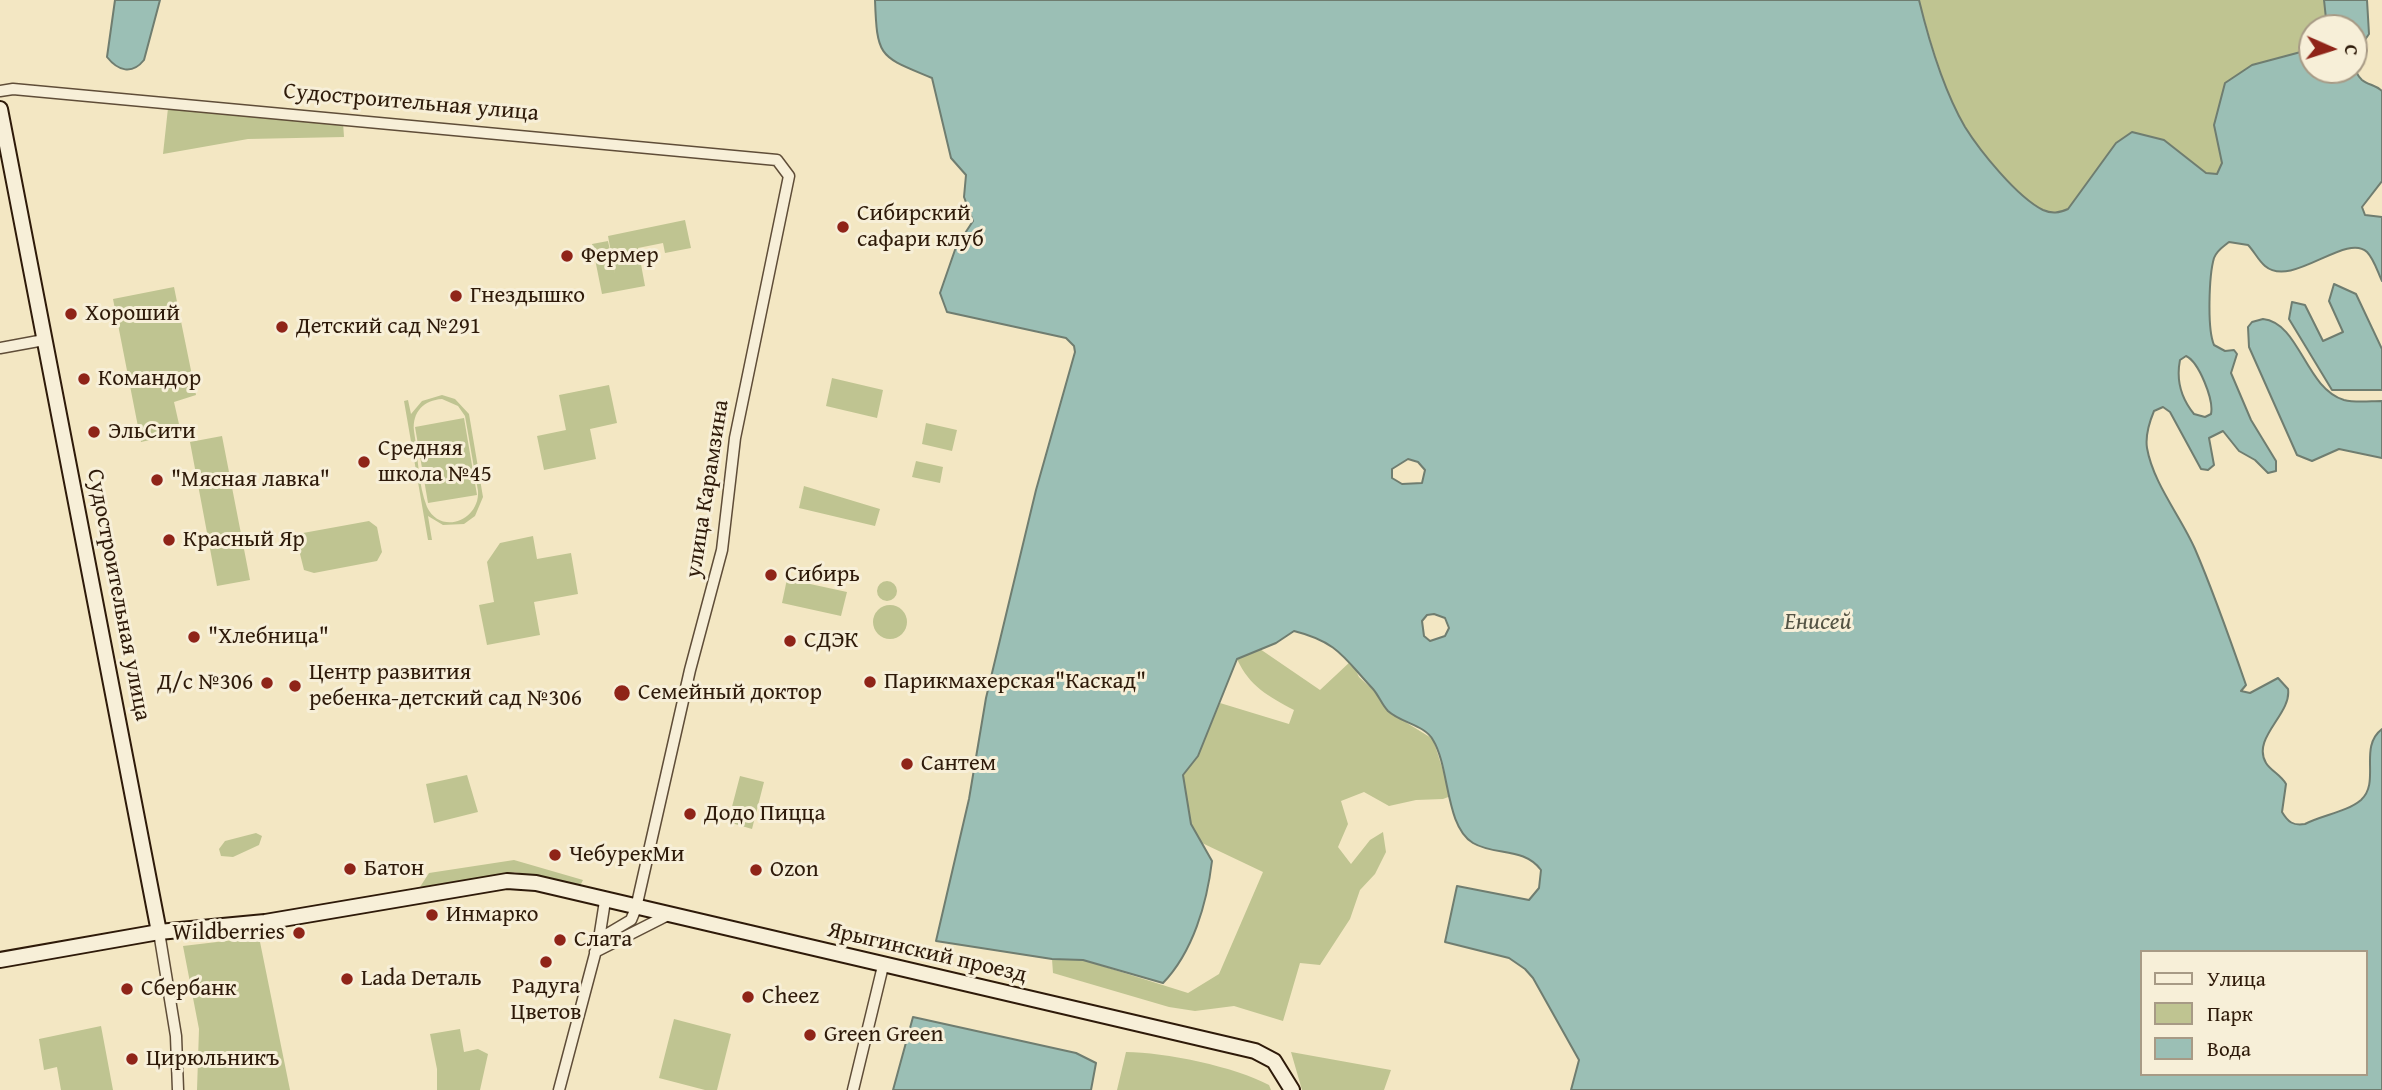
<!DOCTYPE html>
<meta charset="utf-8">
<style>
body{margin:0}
#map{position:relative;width:2382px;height:1090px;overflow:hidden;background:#f3e7c3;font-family:"Gentium Book Plus",serif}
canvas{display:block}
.legend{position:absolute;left:2140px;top:950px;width:228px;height:126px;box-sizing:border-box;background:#f7efd8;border:2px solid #a79a85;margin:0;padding:9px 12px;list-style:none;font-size:21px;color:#2e1a09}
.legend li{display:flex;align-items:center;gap:14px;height:35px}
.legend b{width:35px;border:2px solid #a79a85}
.north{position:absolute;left:2298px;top:14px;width:70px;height:70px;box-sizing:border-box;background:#f7efd8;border:2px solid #a79a85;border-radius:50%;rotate:93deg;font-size:19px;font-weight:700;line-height:28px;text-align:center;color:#2e1a09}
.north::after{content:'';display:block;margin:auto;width:24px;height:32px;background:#8f2418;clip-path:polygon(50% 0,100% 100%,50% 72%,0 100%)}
</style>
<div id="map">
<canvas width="2382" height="1090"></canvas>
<ul class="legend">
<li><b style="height:9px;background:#f7efd8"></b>Улица</li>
<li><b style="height:19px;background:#bfc491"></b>Парк</li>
<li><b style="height:19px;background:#9bbfb5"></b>Вода</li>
</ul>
<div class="north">С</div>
</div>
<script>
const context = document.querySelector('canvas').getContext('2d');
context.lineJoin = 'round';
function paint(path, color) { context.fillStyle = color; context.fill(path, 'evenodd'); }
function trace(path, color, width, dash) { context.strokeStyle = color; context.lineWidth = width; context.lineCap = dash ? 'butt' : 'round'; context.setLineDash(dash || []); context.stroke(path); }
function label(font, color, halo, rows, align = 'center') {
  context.font = font + ' "Gentium Book Plus",serif'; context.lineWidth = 6; context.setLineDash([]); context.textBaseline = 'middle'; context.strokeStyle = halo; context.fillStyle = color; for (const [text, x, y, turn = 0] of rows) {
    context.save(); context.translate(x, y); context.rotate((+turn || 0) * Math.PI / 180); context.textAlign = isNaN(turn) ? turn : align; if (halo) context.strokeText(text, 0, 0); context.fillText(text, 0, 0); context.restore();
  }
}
const green = new Path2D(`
 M 1919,0 L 2324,0 L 2327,28 L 2312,28 L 2312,49 L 2252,65 L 2225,83 L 2214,125 L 2222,163 L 2217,174 L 2206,173 L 2132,132 L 2116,143 L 2068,209 C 2059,213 2052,214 2043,210 C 2017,197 1980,151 1965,127 C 1943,89 1931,42 1919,0 Z
 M 168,108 L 343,122 L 344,137 L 248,139 L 163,154 Z
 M 685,220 L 691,248 L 665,253 L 663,243 L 638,248 L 645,286 L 602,294 L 592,244 L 608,241 L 615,274 L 608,236 Z
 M 174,287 L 196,395 L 174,402 L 181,433 L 141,442 L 113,299 Z
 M 832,378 L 883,390 L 877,418 L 826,406 Z
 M 609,385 L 617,423 L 590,429 L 596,459 L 544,470 L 537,436 L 566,430 L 559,395 Z
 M 442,395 L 455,399 L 469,414 L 483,497 L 475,516 L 464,524 L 443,525 L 428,516 L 432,540 L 428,540 L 404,401 L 408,400 L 411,414 L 422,401 ZM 442,399 L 458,406 L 465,416 L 478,491 C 480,520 441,536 427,507 C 418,485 418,454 414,431 C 412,412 424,400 442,399 Z
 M 464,418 L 477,495 L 428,503 L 415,427 Z
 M 926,423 L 957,430 L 952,451 L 922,444 Z
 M 222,436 L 250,580 L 217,586 L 190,442 Z
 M 916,461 L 943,467 L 940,483 L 912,477 Z
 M 804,486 L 880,509 L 875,526 L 799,508 Z
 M 369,521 L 377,527 L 382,552 L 377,561 L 314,573 L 304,570 L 297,542 L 303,533 Z
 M 533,536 L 537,559 L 571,553 L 578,594 L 534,602 L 540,635 L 487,645 L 479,605 L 494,602 L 487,562 L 500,543 Z
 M 787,579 L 847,592 L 841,616 L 782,603 Z
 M877 591a10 10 0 1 1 20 0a10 10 0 1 1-20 0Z
 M873 622a17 17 0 1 1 34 0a17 17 0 1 1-34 0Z
 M 1260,649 L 1320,690 L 1351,661 L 1359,677 L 1374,691 L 1389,712 L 1433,739 L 1451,796 L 1443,799 L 1416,800 L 1389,806 L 1364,792 L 1341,801 L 1348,824 L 1338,847 L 1351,864 L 1370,840 L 1383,832 L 1386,852 L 1375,874 L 1360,890 L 1350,919 L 1320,965 L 1300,963 L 1283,1021 L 1234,1006 L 1195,1011 L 1169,1007 L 1053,973 L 1052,959 L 1083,960 L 1188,993 L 1219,974 L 1263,872 L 1202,843 L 1191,824 L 1183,775 L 1198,756 L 1220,703 L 1289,724 L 1294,710 C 1268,696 1250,687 1237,659 Z
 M 467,775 L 478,812 L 434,823 L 426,784 Z
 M 740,776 L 764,782 L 752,829 L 728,822 Z
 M 256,833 L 262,836 L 259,845 L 233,857 L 221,856 L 219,849 L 225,841 Z
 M 514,860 L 583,880 L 580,886 L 515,872 L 420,887 L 429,873 Z
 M 259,937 L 290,1090 L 197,1090 L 199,1029 L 183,946 Z
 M 674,1019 L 731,1034 L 717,1090 L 705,1090 L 659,1078 Z
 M 101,1026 L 113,1090 L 61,1090 L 57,1067 L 44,1070 L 39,1039 Z
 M 460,1029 L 464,1052 L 478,1049 L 488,1054 L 480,1090 L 437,1090 L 437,1069 L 430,1034 Z
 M 1126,1052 C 1164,1052 1236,1067 1269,1085 L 1271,1090 L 1117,1090 Z
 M 1291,1052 L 1391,1070 L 1384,1090 L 1302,1090 Z`);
const water = new Path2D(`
 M 115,0 L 160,0 L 144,60 C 132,75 118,71 107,57 Z
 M 875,0 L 1919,0 C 1929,41 1944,91 1965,127 C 1980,151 2017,197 2043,210 C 2052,214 2059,213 2068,209 L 2116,143 L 2132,132 L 2164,140 L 2206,173 L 2217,174 L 2222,163 L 2214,125 L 2225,83 L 2252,65 L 2312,49 L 2312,70 L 2354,70 L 2354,28 L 2327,28 L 2324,0 L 2367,0 L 2369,34 C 2361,45 2347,66 2362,80 C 2368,85 2376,85 2382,91 L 2382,181 L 2362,207 L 2365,215 L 2382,217 L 2382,281 C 2378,273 2374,259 2367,252 C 2346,232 2292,289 2265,266 C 2258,260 2254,251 2248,245 L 2229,242 C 2223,247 2217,250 2214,258 C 2209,275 2207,329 2214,345 L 2225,351 L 2234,350 L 2237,354 L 2231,373 L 2251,420 L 2276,461 L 2276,471 L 2268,473 L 2255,460 L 2239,451 L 2223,431 L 2209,438 L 2214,465 L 2208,470 L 2201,469 L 2170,412 L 2163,407 L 2154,411 C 2149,423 2145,435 2147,448 C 2153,483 2181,517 2195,549 C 2214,593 2230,639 2246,685 L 2241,691 L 2250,693 L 2278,678 L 2288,689 C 2292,714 2251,738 2266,763 C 2271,771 2281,775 2286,784 L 2282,812 C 2288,822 2293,826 2305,824 C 2322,815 2347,812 2361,800 C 2381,782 2358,747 2382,729 L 2382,1090 L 1571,1090 L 1579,1060 L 1533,978 L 1525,969 L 1509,958 L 1445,942 L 1457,886 L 1529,900 L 1539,888 L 1541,870 C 1524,847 1495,856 1473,843 C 1445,826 1450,768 1433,740 C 1425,725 1401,723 1388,711 C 1382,705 1379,696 1373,689 C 1344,658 1338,642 1294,631 L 1276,643 L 1237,659 L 1198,756 L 1183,775 L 1191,824 L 1212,861 C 1207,903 1193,952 1163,983 L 1083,960 L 1052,959 L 936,941 L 969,799 L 986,698 L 1036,490 L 1075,352 L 1074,346 L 1066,338 L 947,312 L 940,293 L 956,247 L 973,221 L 964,197 L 966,175 L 951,158 L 932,78 C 880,56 877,59 875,0 ZM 2186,356 C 2199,362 2214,400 2211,414 L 2205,417 L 2194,414 C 2181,398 2176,380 2180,360 ZM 1408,459 L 1418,462 L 1425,470 L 1422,483 L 1402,484 L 1392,478 L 1392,469 ZM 1434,614 L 1445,618 L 1449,628 L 1445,636 L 1430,641 L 1424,636 L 1422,621 L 1427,615 ZM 2142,952 L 2366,952 L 2366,1074 L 2142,1074 Z
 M 2334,284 L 2356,294 L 2382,349 L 2382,390 L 2332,390 L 2289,319 L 2292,302 L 2305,305 L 2323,341 L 2343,332 L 2329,301 Z
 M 2263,319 C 2300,323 2305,388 2344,400 C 2356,403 2370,401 2382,401 L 2382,458 L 2339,449 L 2312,461 L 2297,455 L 2249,347 L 2248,327 L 2252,322 Z
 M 913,1017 L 1076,1053 L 1096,1063 L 1091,1090 L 893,1090 Z`);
const minor = new Path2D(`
 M 0,91 L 13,89 L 777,160 L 789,176 L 735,438 L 722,550 L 690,670 L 636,908 L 631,920 L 599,939
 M 0,348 L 44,340
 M 159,932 L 176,1036 L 178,1090
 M 595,952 L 668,915
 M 559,1090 L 599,939 L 605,901
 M 853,1090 L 883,966`);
const secondary = new Path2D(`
 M 0,109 L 159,932
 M 0,960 L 159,932 L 265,922 L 507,881 L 536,883 L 1255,1051 L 1274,1061 L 1292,1090`);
const markers = [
 [843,227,7,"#8f2418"],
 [567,256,7,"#8f2418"],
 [456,296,7,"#8f2418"],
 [71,314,7,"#8f2418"],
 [282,327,7,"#8f2418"],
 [84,379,7,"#8f2418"],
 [94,432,7,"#8f2418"],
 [364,462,7,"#8f2418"],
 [157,480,7,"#8f2418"],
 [169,540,7,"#8f2418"],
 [771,575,7,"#8f2418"],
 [194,637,7,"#8f2418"],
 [790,641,7,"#8f2418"],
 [870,682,7,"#8f2418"],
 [267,683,7,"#8f2418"],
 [295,686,7,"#8f2418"],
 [622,693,9,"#8f2418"],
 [907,764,7,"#8f2418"],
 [690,814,7,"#8f2418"],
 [555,855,7,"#8f2418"],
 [350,869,7,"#8f2418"],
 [756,870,7,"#8f2418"],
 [432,915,7,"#8f2418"],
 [299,933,7,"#8f2418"],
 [560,940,7,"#8f2418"],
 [546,962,7,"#8f2418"],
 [347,979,7,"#8f2418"],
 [127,989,7,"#8f2418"],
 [748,997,7,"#8f2418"],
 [810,1035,7,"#8f2418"],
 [132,1059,7,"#8f2418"]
];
const streetNames = [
 ["Судостроительная улица",411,103,5],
 ["улица Карамзина",708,489,-81],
 ["Судостроительная улица",118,595,79],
 ["Ярыгинский проезд",927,953,13]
];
const poiNames = [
 ["Сибирский",857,214],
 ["сафари клуб",857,240],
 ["Фермер",581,256],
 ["Гнездышко",470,296],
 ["Хороший",85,314],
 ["Детский сад №291",296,327],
 ["Командор",98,379],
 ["ЭльСити",108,432],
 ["Средняя",378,449],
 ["школа №45",378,475],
 ["\"Мясная лавка\"",171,480],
 ["Красный Яр",183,540],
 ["Сибирь",785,575],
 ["\"Хлебница\"",208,637],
 ["СДЭК",804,641],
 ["Центр развития",309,673],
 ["ребенка-детский сад №306",309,699],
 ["Парикмахерская\"Каскад\"",884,682],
 ["Д/с №306",253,683,"right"],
 ["Семейный доктор",638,693],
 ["Сантем",921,764],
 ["Додо Пицца",704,814],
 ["ЧебурекМи",569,855],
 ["Батон",364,869],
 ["Ozon",770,870],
 ["Инмарко",446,915],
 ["Wildberries",285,933,"right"],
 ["Слата",574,940],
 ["Lada Dеталь",361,979],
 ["Радуга",546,987,"center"],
 ["Цветов",546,1013,"center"],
 ["Сбербанк",141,989],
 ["Cheez",762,997],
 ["Green Green",824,1035],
 ["Цирюльникъ",146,1059]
];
const waterNames = [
 ["Енисей",1818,623]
];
paint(green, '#bfc491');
paint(water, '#9bbfb5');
trace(water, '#6f7d70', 2);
trace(minor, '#5f4d38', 13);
trace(secondary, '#2e1a09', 18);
trace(minor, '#f7efd8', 10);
trace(secondary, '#f7efd8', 14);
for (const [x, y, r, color] of markers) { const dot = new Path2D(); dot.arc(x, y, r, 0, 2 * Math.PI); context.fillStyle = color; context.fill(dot); trace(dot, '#f7efd8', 2.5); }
label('23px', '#2e1a09', '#f7efd8', streetNames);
label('23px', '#2e1a09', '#f7efd8', poiNames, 'left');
label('italic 24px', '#545445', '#f7efd8', waterNames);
</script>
